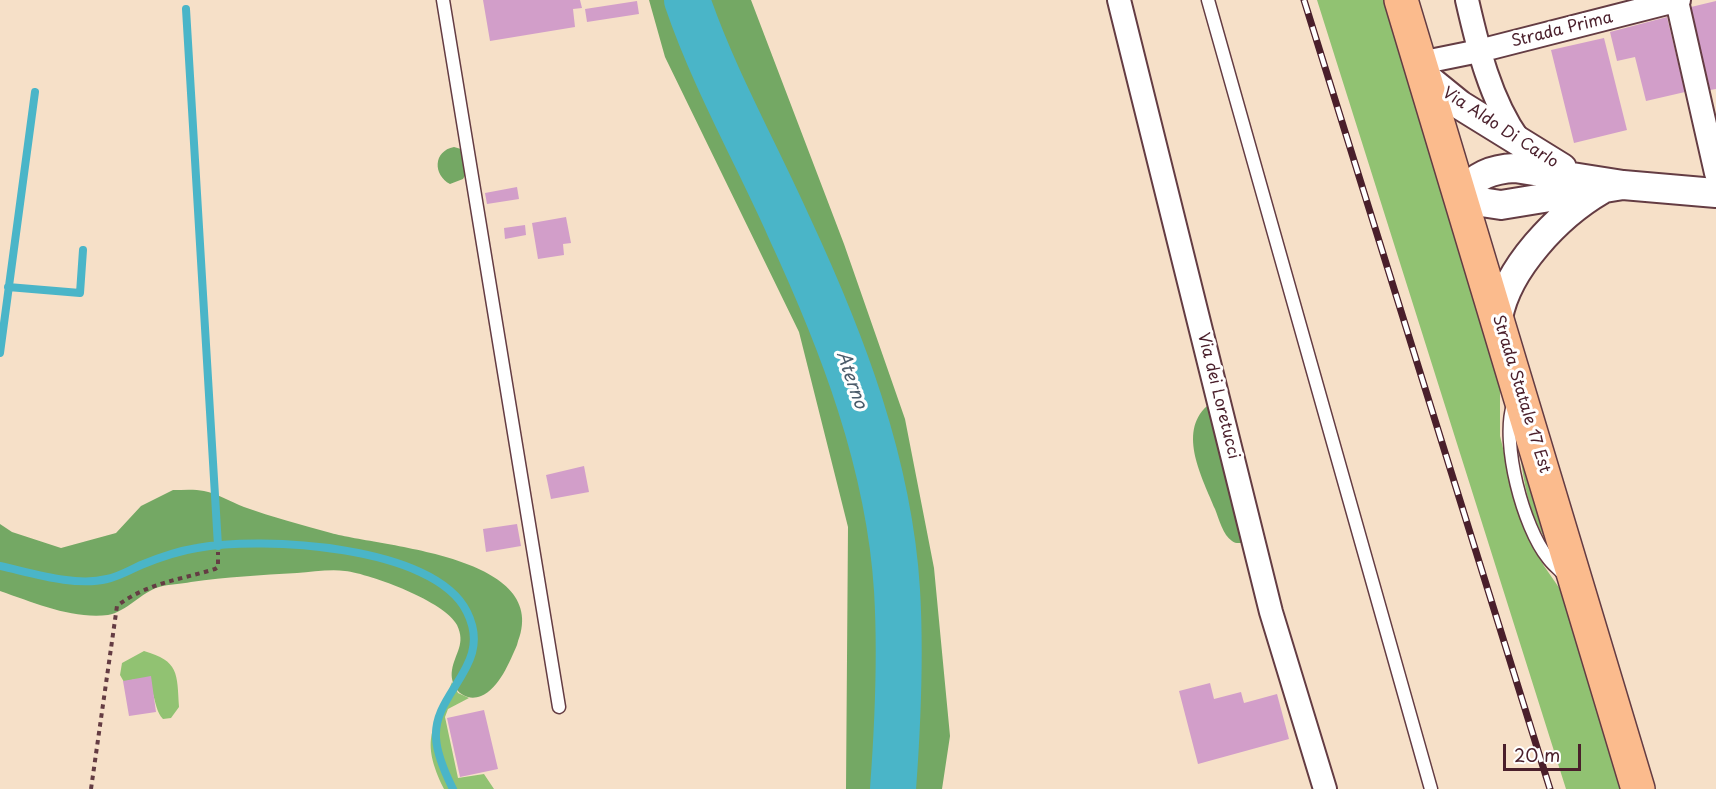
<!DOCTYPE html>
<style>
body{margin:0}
#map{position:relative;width:1716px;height:789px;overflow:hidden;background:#f6e0c8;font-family:"Playpen Sans",sans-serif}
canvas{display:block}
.scale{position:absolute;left:1503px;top:744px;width:78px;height:27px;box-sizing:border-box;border:3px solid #4a1f2b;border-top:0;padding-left:8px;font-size:18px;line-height:21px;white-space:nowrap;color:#4a1f2b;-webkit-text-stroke:4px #fff;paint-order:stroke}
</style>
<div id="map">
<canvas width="1716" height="789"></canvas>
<div class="scale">20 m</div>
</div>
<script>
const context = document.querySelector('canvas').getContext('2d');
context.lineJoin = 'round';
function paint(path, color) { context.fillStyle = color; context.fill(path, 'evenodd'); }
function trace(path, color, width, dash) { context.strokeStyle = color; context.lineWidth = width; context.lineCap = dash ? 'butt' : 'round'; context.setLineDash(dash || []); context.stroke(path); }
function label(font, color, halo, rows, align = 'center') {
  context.font = font + ' "Playpen Sans",sans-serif'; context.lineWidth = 6; context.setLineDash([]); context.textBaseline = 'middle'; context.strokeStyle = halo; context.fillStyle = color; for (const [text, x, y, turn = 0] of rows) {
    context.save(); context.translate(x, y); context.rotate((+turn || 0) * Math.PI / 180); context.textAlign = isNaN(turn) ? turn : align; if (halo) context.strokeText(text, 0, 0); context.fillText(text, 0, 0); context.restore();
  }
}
const green = new Path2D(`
 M 1317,0 L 1386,0 L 1500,377 L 1500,436 L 1521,521 L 1544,566 L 1578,615 L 1630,789 L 1566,789 Z
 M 1518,435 L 1552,548 C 1527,518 1522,472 1518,435 Z
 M 144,651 C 179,661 177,673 179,707 L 171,718 L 163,719 C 149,704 160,669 124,682 L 120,675 L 122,663 Z
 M 452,682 L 458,693 L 469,698 L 448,709 L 445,717 L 458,778 L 484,774 L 494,789 L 444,789 C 419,738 434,729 452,682 Z`);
const forest = new Path2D(`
 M 649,0 L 751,0 L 844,244 L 905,419 L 934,568 L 950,736 L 942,789 L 846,789 L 848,527 L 799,332 L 665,57 Z
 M 454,147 L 461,149 L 467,172 L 463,179 L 450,184 C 433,175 433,151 454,147 Z
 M 1207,406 L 1217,407 L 1250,542 C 1244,542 1237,545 1232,541 C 1223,535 1219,519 1215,509 C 1203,479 1177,433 1207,406 Z
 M 173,490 C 183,490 195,489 204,491 C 218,494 231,502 244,507 C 272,517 302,525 331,533 C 381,547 556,555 517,645 C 510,661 499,689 481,696 C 464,703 449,687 452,670 C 455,653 466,644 457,625 C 446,602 371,574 345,571 C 330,569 312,572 297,573 C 261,575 226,577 191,582 C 181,584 169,584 159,587 C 142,592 126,612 108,615 C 71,619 35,603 0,591 L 0,524 L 12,532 L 61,548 L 116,533 L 141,506 Z`);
const stream = new Path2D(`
 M 186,9 L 218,546
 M 8,287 L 80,293 L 83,250
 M 0,353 L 35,92
 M 0,566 C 32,573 75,587 107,579 C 118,577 130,570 141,565 C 158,558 178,551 197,548 C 261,536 435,545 467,612 C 494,666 433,691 436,738 C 437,754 446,775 453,789`);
const river = new Path2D(`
 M 687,0 C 714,79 755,151 789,227 C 842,341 889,463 897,590 C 901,657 898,722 893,789`);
const building = new Path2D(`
 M 483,0 L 580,0 L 582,8 L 573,9 L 575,27 L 490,41 Z
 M 637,1 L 639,14 L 587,22 L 585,9 Z
 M 1716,1 L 1716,89 L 1710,90 L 1691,7 Z
 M 1667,17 L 1685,92 L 1646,101 L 1635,57 L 1617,61 L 1610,32 Z
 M 1604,38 L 1627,130 L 1574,143 L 1551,50 Z
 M 517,187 L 519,199 L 487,204 L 485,193 Z
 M 566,217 L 571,243 L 563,244 L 564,255 L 538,259 L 532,223 Z
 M 525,225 L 526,235 L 505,239 L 504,228 Z
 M 584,466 L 589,492 L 551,499 L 546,475 Z
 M 517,524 L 521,546 L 486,552 L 483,529 Z
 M 151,676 L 156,712 L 129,716 L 123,681 Z
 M 1210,683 L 1214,699 L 1241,692 L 1244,703 L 1277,694 L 1289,739 L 1198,764 L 1179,691 Z
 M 484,710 L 498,769 L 460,777 L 447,718 Z`);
const path = new Path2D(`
 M 91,789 L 117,606 C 147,583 179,580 215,569 L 218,567 L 218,552`);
const service = new Path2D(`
 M 443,0 L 559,707
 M 1208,0 L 1431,789
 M 1513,405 C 1501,443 1523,527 1548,558 C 1552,564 1559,569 1564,575`);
const minor = new Path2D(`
 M 1119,0 L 1271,612 L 1325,789
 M 1467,0 C 1478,48 1490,99 1519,140
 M 1677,1 L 1716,173
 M 1420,63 L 1479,51 L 1679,0`);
const tertiary = new Path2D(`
 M 1423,75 L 1460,105 L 1562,168
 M 1623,185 L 1501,205 L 1481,202 L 1460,194 C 1476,176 1491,169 1515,168 L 1623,185 L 1716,193
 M 1498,318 C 1507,268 1558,215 1601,190`);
const primary = new Path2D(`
 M 1401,0 L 1638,789`);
const rail = new Path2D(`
 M 1304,0 L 1550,789`);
const streetNames = [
 ["Strada Prima",1562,30,-14],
 ["Via Aldo Di Carlo",1500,128,33],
 ["Strada Statale 17 Est",1521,394,73],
 ["Via dei Loretucci",1218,396,76]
];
const waterNames = [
 ["Aterno",851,380,71]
];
paint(green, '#91c272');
paint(forest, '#74a864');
trace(stream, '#4ab5c8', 8);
trace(river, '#4ab5c8', 46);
paint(building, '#d29ec9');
trace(service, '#643c43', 15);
trace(minor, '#643c43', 26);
trace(tertiary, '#643c43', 32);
trace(primary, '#643c43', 36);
trace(path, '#643c43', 4, [4.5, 4.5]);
trace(service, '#fff', 12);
trace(minor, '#fff', 22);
trace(tertiary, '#fff', 28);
trace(primary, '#fbbb8d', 33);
trace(rail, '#4a1f2b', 7);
trace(rail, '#fff', 4.5, [14]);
label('16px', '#4a1f2b', '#fff', streetNames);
label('italic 18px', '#4a5b6a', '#fff', waterNames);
</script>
